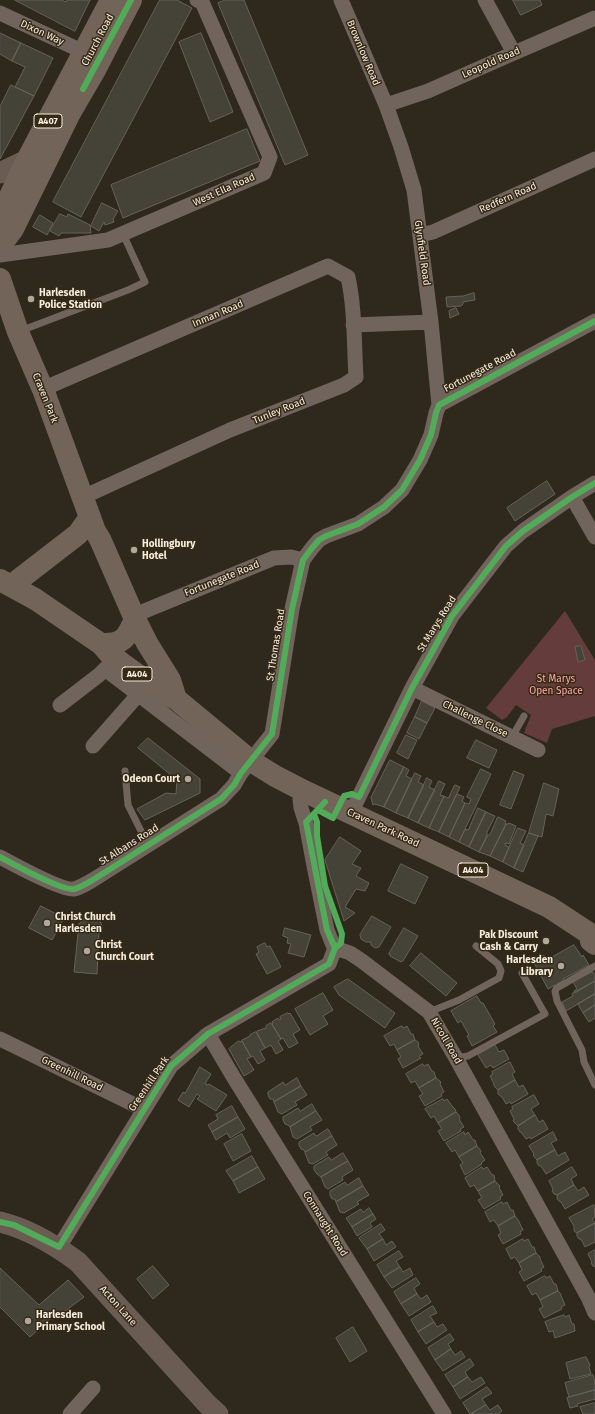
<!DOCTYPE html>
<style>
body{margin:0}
canvas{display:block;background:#2e281d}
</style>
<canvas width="595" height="1414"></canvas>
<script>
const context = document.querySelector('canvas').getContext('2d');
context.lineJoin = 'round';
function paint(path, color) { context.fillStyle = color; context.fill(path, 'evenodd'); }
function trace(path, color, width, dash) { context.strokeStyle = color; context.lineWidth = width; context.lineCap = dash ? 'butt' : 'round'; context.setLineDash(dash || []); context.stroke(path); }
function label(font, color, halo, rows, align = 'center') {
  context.font = font + ' "Fira Sans",sans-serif'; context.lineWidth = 3; context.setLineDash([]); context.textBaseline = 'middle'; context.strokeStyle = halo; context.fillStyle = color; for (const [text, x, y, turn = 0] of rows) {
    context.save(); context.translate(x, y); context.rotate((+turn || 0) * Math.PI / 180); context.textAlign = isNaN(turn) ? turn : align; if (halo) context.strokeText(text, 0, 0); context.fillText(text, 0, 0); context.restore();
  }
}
const green = new Path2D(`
 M 565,611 L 595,660 L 595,716 L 552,729 L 547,743 L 524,733 L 531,715 L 516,705 L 507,717 L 502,720 L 486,708 Z`);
const building = new Path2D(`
 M 15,0 L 61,0 L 66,2 L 67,0 L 90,0 L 75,31 Z
 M 160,0 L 177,0 L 192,8 L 81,217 L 53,202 Z
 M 226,0 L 244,0 L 308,155 L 285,165 L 218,3 Z
 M 513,0 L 540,0 L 542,5 L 521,15 Z
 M 0,33 L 21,43 L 12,61 L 0,54 Z
 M 201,33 L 233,112 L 210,122 L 179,42 Z
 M 21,43 L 53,58 L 34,96 L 15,87 L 25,67 L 12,61 Z
 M 11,85 L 34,96 L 0,159 L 0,107 Z
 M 247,129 L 260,161 L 123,218 L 111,185 Z
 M 102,203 L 118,211 L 113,219 L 114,222 L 105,225 L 104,222 L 99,231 L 91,226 Z
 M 60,214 L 67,217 L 68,214 L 90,225 L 91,233 L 61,233 L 59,236 L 50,231 Z
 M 40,215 L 53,223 L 47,235 L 33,227 Z
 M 474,293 L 475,300 L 463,302 L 463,304 L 461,306 L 447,307 L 446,297 L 463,296 Z
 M 456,308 L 459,314 L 450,318 L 449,311 Z
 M 547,481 L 555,494 L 515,521 L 507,508 Z
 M 581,646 L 585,660 L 578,662 L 575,647 Z
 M 422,701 L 435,708 L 427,723 L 415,717 Z
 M 415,717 L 427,723 L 419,739 L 407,733 Z
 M 406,735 L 417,740 L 408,759 L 397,753 Z
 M 148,738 L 200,779 L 200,793 L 145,820 L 137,809 L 166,793 L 176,794 L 177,780 L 138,748 Z
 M 476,740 L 497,750 L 489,768 L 467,758 Z
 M 390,760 L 404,767 L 384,807 L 375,804 L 373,805 L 371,798 Z
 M 404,767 L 409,770 L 406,776 L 412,779 L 396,813 L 384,807 Z
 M 481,769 L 491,774 L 459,842 L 449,837 L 465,803 L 469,804 L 471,799 L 467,797 Z
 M 514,771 L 524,775 L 511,809 L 500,805 Z
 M 415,773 L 421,776 L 418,782 L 424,785 L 408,818 L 396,813 Z
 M 427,778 L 432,781 L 429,787 L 435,790 L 418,823 L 408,818 Z
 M 439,781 L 445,784 L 440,795 L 444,796 L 429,828 L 418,823 Z
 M 544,783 L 559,789 L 553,816 L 546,814 L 542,837 L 538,836 L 529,833 Z
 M 455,785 L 460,787 L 439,832 L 429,828 L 444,796 L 448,798 Z
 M 457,794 L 464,797 L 462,801 L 465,803 L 449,837 L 439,832 Z
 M 478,808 L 486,812 L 469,847 L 459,842 L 465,829 L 468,830 Z
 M 486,812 L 495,816 L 487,832 L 487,836 L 479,852 L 469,847 Z
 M 498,817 L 506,821 L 505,823 L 506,824 L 490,856 L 479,852 L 487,836 L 490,834 Z
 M 509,823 L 516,826 L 509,844 L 505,843 L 505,845 L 509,847 L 503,862 L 490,856 L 506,824 L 508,824 Z
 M 518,828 L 526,831 L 520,843 L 524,845 L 514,868 L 503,862 Z
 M 529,833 L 538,836 L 523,872 L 514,868 Z
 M 340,837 L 361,851 L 352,864 L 361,868 L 356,876 L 369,883 L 365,891 L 356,889 L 345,907 L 355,913 L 344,921 L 325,860 Z
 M 401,864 L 428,877 L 415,904 L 388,891 Z
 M 41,906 L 64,918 L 52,940 L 29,928 Z
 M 98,915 L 102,926 L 99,931 L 97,974 L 74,972 L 79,924 L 84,918 Z
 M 372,916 L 391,927 L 379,947 L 375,948 L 371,945 L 371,942 L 366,942 L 361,939 L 360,935 Z
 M 285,928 L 311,935 L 304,957 L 288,953 L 291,944 L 287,943 L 288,938 L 283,936 Z
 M 404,928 L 418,936 L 403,961 L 402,961 L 401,962 L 390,956 L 390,954 L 389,954 Z
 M 265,943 L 267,947 L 270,946 L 281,967 L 267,974 L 256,954 L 259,952 L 257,947 Z
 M 574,945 L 582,957 L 583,955 L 589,965 L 563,979 L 564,980 L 548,989 L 533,961 L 544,955 L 546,960 Z
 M 421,953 L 457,983 L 446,996 L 410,966 Z
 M 593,972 L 595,975 L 595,981 L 575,993 L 574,991 L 577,989 L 573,982 Z
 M 348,979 L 395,1013 L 385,1028 L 339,995 L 334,987 Z
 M 595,981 L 595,994 L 566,1011 L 562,1002 L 573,996 L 572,994 Z
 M 323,993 L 333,1010 L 323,1016 L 328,1024 L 310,1035 L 295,1009 Z
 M 595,994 L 595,1005 L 583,1013 L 578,1004 Z
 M 477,996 L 481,1003 L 483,1003 L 495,1024 L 493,1026 L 497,1032 L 472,1046 L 467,1036 L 469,1035 L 461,1021 L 458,1023 L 451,1011 Z
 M 595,1005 L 595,1018 L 589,1022 L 583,1013 Z
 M 288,1013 L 289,1014 L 290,1013 L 300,1030 L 293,1034 L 298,1043 L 289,1048 L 283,1038 L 281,1039 L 272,1024 L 273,1023 L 272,1022 L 278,1018 L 279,1020 L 281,1019 L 280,1017 Z
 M 271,1023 L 281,1039 L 278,1041 L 283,1050 L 276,1054 L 271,1045 L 265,1048 L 257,1033 L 257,1031 L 266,1028 L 266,1026 Z
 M 402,1026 L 403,1028 L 407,1026 L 411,1034 L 413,1034 L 415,1040 L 397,1050 L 394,1044 L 390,1046 L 384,1036 Z
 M 256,1032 L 265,1048 L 260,1051 L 265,1060 L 258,1064 L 253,1056 L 251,1057 L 242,1041 L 242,1040 L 250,1036 L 250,1035 Z
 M 415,1040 L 418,1042 L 419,1045 L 418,1046 L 423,1054 L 419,1056 L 421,1058 L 403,1068 L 398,1059 L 401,1057 L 397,1050 Z
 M 239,1041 L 240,1042 L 242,1041 L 251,1057 L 247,1059 L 254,1070 L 244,1076 L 229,1049 Z
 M 495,1045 L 499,1052 L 504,1050 L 509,1059 L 493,1068 L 491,1065 L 486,1068 L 478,1055 Z
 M 510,1062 L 515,1072 L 512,1074 L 515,1080 L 498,1090 L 494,1086 L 494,1084 L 490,1076 L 493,1074 L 492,1072 Z
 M 423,1064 L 424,1066 L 428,1064 L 432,1071 L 434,1072 L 436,1078 L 419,1088 L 415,1081 L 411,1083 L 406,1074 Z
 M 200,1067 L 211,1074 L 205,1084 L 208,1085 L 209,1084 L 227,1095 L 216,1111 L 197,1099 L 200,1096 L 197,1094 L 189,1107 L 178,1100 L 183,1092 L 185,1093 Z
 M 297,1078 L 301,1086 L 274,1102 L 273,1099 L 270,1099 L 268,1095 L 268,1092 L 283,1082 L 285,1085 Z
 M 436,1078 L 441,1082 L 440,1084 L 444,1092 L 441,1094 L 442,1096 L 425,1106 L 419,1096 L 423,1094 L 419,1088 Z
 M 515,1080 L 519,1087 L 523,1085 L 528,1094 L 511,1104 L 510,1102 L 506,1104 L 502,1097 L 498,1094 L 498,1090 Z
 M 301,1086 L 307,1095 L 295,1102 L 297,1105 L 282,1114 L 278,1112 L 274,1102 Z
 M 534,1095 L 539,1104 L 531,1109 L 535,1115 L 518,1126 L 513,1121 L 514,1119 L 510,1111 L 513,1109 L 512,1107 Z
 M 443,1099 L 444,1101 L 447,1099 L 452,1106 L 455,1109 L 456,1112 L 438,1123 L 434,1116 L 431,1118 L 425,1109 Z
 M 312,1104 L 316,1111 L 290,1127 L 288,1125 L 285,1124 L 283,1120 L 283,1117 L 298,1108 L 300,1111 Z
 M 232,1106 L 238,1117 L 212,1132 L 208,1125 L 218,1119 L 216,1115 Z
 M 316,1111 L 322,1120 L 310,1127 L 312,1130 L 297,1139 L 293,1137 L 290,1127 Z
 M 456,1112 L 458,1114 L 460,1117 L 459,1119 L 464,1127 L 460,1129 L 461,1131 L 444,1141 L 438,1131 L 442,1129 L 438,1123 Z
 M 535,1115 L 539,1122 L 543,1120 L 548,1129 L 531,1139 L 530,1137 L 526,1139 L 521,1132 L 520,1132 L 518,1129 L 518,1126 Z
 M 238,1117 L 245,1129 L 230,1138 L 227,1133 L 216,1140 L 212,1132 Z
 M 328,1129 L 332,1136 L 305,1152 L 304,1150 L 301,1149 L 299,1145 L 299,1142 L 314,1133 L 316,1136 Z
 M 464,1132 L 465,1135 L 468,1132 L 473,1140 L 475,1140 L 477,1146 L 459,1157 L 455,1150 L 452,1152 L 446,1143 Z
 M 553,1132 L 557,1140 L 551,1143 L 555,1150 L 537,1160 L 533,1155 L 534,1154 L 529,1146 Z
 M 242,1134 L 251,1151 L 233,1161 L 224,1144 Z
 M 332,1136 L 337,1145 L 326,1152 L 328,1155 L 313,1164 L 309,1163 L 305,1153 Z
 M 477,1146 L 481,1151 L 480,1153 L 485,1160 L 481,1163 L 482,1164 L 465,1175 L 460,1165 L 463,1163 L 459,1157 Z
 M 555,1150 L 558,1156 L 565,1152 L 569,1160 L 546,1174 L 541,1166 L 539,1166 L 537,1163 L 537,1160 Z
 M 343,1153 L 348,1161 L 321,1177 L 317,1174 L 314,1170 L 314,1166 L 329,1157 L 331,1160 Z
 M 252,1156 L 258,1167 L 233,1181 L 226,1171 Z
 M 348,1161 L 353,1170 L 342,1177 L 343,1180 L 328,1189 L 325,1187 L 321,1177 Z
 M 258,1167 L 265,1179 L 239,1193 L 233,1181 Z
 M 482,1167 L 483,1169 L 487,1167 L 492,1175 L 494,1175 L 495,1181 L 478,1191 L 474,1185 L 470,1187 L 465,1178 Z
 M 572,1167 L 577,1175 L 571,1179 L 574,1185 L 557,1195 L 554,1194 L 552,1191 L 553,1189 L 549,1181 Z
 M 359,1178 L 363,1186 L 336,1202 L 335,1199 L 332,1199 L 330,1195 L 330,1191 L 345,1182 L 347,1185 Z
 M 495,1181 L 500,1186 L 499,1187 L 503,1195 L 500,1197 L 501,1199 L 484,1209 L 478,1200 L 482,1198 L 478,1191 Z
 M 574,1185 L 578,1191 L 584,1187 L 589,1195 L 565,1209 L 561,1202 L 559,1201 L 557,1199 L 557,1196 Z
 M 363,1186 L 369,1195 L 357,1202 L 359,1204 L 344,1213 L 340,1212 L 336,1202 Z
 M 502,1202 L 503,1204 L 507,1202 L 511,1210 L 513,1210 L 515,1216 L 498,1226 L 494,1220 L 490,1222 L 485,1212 Z
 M 594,1205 L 595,1217 L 592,1219 L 595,1223 L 577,1233 L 574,1231 L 574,1226 L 569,1218 Z
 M 369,1208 L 373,1214 L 352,1227 L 346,1218 L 361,1209 L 363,1212 Z
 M 373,1214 L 376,1219 L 370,1223 L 372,1227 L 357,1236 L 352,1227 Z
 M 515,1216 L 519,1221 L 519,1222 L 523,1230 L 520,1232 L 521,1234 L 503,1244 L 498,1235 L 501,1233 L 498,1226 Z
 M 595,1223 L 595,1242 L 585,1247 L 581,1239 L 579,1239 L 577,1236 L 577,1233 Z
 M 381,1224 L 385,1230 L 379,1234 L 383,1239 L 367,1249 L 359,1238 Z
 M 383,1239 L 386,1245 L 392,1241 L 396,1247 L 374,1261 L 367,1249 Z
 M 523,1239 L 524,1241 L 528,1239 L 532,1247 L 534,1247 L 536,1253 L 519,1263 L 515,1257 L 511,1259 L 506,1249 Z
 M 595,1250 L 595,1267 L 593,1266 L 591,1263 L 592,1262 L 588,1254 Z
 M 399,1251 L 403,1257 L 396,1261 L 400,1267 L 384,1277 L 377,1265 Z
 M 536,1253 L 540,1257 L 540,1259 L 544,1267 L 541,1269 L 542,1271 L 524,1281 L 519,1272 L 522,1270 L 519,1263 Z
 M 153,1266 L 169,1285 L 153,1299 L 137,1279 Z
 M 400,1267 L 403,1272 L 410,1268 L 413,1275 L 392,1288 L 384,1277 Z
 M 0,1268 L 39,1305 L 68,1280 L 84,1297 L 57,1317 L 52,1317 L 30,1337 L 0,1307 Z
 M 545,1276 L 546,1278 L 550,1276 L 554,1284 L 556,1284 L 558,1291 L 540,1300 L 536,1293 L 532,1295 L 527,1286 Z
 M 416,1278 L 420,1284 L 414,1288 L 417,1294 L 401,1304 L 394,1292 Z
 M 558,1291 L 560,1293 L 565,1305 L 561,1307 L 562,1309 L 544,1318 L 539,1309 L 543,1307 L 540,1300 Z
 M 417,1294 L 421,1299 L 427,1295 L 431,1302 L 409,1316 L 401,1304 Z
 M 433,1306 L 437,1313 L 430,1316 L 434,1322 L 418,1332 L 411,1320 Z
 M 564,1315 L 565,1317 L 569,1315 L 572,1324 L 574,1324 L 575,1331 L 555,1338 L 553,1331 L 549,1332 L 545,1322 Z
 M 434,1322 L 437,1327 L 443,1324 L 447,1330 L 426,1344 L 418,1332 Z
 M 353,1327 L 367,1351 L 350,1362 L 336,1338 Z
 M 450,1334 L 454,1340 L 448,1344 L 451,1349 L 435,1360 L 428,1348 Z
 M 451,1349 L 455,1355 L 461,1351 L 465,1357 L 443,1371 L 435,1360 Z
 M 586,1357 L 590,1365 L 589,1367 L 591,1374 L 570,1379 L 566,1363 Z
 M 470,1359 L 474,1365 L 465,1372 L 468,1377 L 453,1387 L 445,1375 Z
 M 593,1375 L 595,1382 L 595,1390 L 569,1397 L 565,1383 Z
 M 468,1377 L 472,1382 L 481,1377 L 485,1383 L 460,1399 L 453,1387 Z
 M 487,1387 L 492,1393 L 482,1399 L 486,1405 L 470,1414 L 463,1403 Z
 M 595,1390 L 595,1399 L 577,1404 L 578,1406 L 570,1408 L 567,1398 Z
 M 595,1403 L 595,1414 L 583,1414 L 580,1407 Z
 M 486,1405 L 490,1410 L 498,1405 L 502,1411 L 498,1414 L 472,1414 Z`);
const lane = new Path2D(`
 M 20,331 L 128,290 L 145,282 L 123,234
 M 512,737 L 524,716
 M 125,771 L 128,805 L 148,845
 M 595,966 L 557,988 L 555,991 L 557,1001 L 582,1050 L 584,1062 L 595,1085
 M 429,1012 L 459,1000 L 499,978 L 501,971 L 498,964 L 476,946
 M 456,1058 L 468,1056 L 545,1014 L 522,973`);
const street = new Path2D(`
 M 341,0 L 386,105 L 401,147 L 414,190 L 431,322 L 439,405
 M 485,0 L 514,53
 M 0,13 L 84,52
 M 386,105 L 428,91 L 514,53 L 595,18
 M 420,235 L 433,232 L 595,159
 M 0,255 L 108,240 L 264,173 L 270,157 L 202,2 L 197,0
 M 353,325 L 431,322
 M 44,392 L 52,385 L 328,266 L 348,277 C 355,309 354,344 356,377 L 344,385 L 230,430 L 83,497
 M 572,497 L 595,537
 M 135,619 L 142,612 L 274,558 L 291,557 L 303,560
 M 105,669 L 241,773
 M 412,688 L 538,750
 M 60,705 L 99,675 L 112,662
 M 93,746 L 145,687
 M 304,791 L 300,799 L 301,808 L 306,823 L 314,866 L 327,930 L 333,945 L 335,948 L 350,953 L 362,961 L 429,1012 L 456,1058 L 588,1297 L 595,1313
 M 351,813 L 412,688 L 452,616 L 506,546 L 523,531 L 572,497 L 595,483
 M 0,857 C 13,864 62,891 74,889 C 82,887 89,882 96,878 L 221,799 L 234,785 L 241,773 L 272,734 L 292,609 L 303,560 L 312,548 L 319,540 L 326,536 L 358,524 L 384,507 L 402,490 L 420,460 L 431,435 L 436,413 L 439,405 L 595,321
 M 208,1034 L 234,1078 L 444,1414
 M 0,1039 L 143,1109
 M 59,1247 L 171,1066 L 208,1034 L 329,964 L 335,948
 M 70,1414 L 93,1388`);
const secondary = new Path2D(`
 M 0,173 L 27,160
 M 0,1222 C 29,1229 55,1245 78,1262 L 207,1404 L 218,1414`);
const primary = new Path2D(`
 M 0,246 L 13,229 L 70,113 L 95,70 L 131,0
 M 0,246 L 1,215 L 27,160 L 111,0
 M 0,279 L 18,332 L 44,392 L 95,531 L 100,539 L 135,619 L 147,643 L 170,680 L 176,699
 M 0,580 L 35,599 L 101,644 L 109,653 L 124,665 L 161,692 L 176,699 L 251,761 L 275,776 L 304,791 L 549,907 L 590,934 L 591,941 L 595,944
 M 12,585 L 78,534 L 90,517
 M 101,644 C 123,645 127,638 135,619`);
const cycleway = new Path2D(`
 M 83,89 L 131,0
 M 325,802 L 306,822 L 327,930 L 335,948
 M 318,810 L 333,818 L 344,796 L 352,794 L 359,797 L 412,688 L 452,616 L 506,546 L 523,531 L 572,497 L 595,483
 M 314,814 L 317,822 L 317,836 L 325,886 L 342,934 L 341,943 L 335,948
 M 0,857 C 13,864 62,891 74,889 C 82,887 89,882 96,878 L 221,799 L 234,785 L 241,773 L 272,734 L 292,609 L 303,560 L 312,548 L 319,540 L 326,536 L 358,524 L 384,507 L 402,490 L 420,460 L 431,435 L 436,413 L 439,405 L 595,321
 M 0,1222 L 14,1225 L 59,1247 L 171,1066 L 208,1034 L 329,964 L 335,948`);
const markers = [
 [31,299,4,"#b0a89c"],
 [134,550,4,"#b0a89c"],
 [188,779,4,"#b0a89c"],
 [47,923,4,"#b0a89c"],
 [546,941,4,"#b0a89c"],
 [87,951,4,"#b0a89c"],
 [561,966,4,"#b0a89c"],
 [28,1321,4,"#b0a89c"]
];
const shields = [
 [48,121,28],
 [137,674,30],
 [473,870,30]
];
const shieldNames = [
 ["A407",48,121],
 ["A404",137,674],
 ["A404",473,870]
];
const streetNames = [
 ["Dixon Way",42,33,25],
 ["Church Road",98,40,-62],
 ["Brownlow Road",363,53,67],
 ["Leopold Road",491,63,-24],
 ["West Ella Road",224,190,-24],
 ["Redfern Road",508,198,-24],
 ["Glynfield Road",422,253,82],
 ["Inman Road",218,314,-23],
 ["Fortunegate Road",480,371,-28],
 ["Craven Park",45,398,68],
 ["Tunley Road",279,411,-22],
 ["Fortunegate Road",222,579,-22],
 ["St Marys Road",437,624,-58],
 ["St Thomas Road",276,645,-81],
 ["Challenge Close",475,719,26],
 ["Craven Park Road",383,828,25],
 ["St Albans Road",129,845,-32],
 ["Nicoll Road",446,1041,60],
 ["Greenhill Road",72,1074,26],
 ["Greenhill Park",149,1084,-56],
 ["Connaught Road",325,1224,58],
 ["Acton Lane",118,1306,48]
];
const poiNames = [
 ["Harlesden",39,293],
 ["Police Station",39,305],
 ["Hollingbury",142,544],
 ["Hotel",142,556],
 ["Odeon Court",180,779,"right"],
 ["Christ Church",55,917],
 ["Harlesden",55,929],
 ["Pak Discount",538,935,"right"],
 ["Cash & Carry",538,947,"right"],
 ["Christ",95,945],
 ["Church Court",95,957],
 ["Harlesden",553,960,"right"],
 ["Library",553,972,"right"],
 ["Harlesden",36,1315],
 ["Primary School",36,1327]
];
const parkNames = [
 ["St Marys",556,679],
 ["Open Space",556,691]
];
paint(green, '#633c3b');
paint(building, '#454238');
trace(building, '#656258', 1);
trace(lane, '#70645c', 7);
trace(street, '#70645c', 15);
trace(secondary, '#6a5c53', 21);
trace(primary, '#726458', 22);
trace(cycleway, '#51ab58', 6);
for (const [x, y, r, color] of markers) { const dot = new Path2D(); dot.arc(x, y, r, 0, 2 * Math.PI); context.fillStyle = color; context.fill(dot); trace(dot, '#362a15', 1.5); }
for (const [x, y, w] of shields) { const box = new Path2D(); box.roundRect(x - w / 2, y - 7, w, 14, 3); context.fillStyle = '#362a15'; context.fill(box); trace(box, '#f6ede1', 1); }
label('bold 9px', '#f6ede1', null, shieldNames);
label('10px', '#f6ede1', '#362a15', streetNames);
label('bold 10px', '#f6ede1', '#362a15', poiNames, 'left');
label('10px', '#fda5a7', '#362a15', parkNames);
</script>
